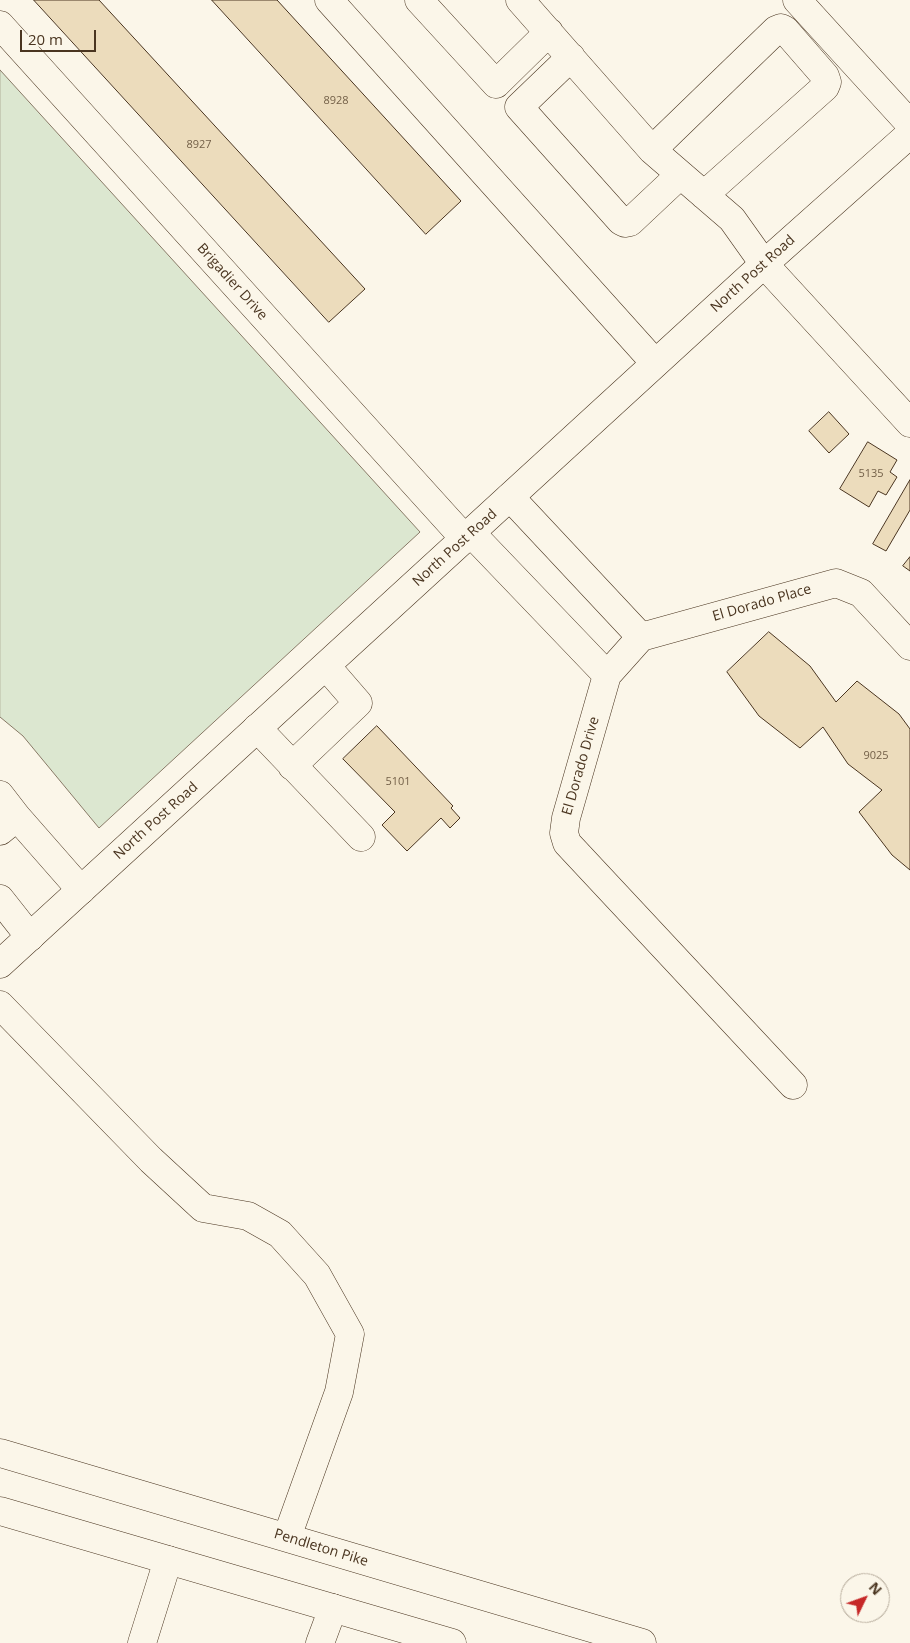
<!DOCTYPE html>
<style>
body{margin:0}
#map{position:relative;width:910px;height:1643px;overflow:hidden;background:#fbf6e9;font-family:"Open Sans",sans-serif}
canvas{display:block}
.north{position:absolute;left:840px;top:1573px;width:50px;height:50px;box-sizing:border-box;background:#fbf6e9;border:1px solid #b4a999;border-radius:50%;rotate:48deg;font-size:14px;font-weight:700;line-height:20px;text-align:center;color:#4a3520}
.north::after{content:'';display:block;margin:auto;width:18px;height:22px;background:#c62828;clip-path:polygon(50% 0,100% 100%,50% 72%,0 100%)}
.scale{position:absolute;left:20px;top:30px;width:76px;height:22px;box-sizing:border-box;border:2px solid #4a3520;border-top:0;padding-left:6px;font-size:15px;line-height:18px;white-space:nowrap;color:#4a3520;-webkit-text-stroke:4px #fbf6e9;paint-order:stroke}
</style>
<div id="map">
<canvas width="910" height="1643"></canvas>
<div class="north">N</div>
<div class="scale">20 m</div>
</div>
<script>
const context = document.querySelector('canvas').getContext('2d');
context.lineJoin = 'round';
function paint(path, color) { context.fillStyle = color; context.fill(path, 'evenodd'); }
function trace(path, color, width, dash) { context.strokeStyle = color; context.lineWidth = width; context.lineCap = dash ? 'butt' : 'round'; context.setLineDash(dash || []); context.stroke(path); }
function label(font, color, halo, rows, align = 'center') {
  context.font = font + ' "Open Sans",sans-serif'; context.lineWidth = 4; context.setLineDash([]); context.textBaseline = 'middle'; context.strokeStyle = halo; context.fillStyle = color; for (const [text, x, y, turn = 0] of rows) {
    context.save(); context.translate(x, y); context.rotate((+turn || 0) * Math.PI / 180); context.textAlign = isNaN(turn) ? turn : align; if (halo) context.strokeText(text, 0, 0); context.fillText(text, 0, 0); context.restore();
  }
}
const green = new Path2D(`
 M 0,70 L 420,532 L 99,828 L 23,736 L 0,717 Z`);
const building = new Path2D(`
 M 34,0 L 99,0 L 365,289 L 329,322 Z
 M 212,0 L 277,0 L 461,201 L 426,234 Z
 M 829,412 L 849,434 L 829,453 L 809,431 Z
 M 868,442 L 897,460 L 890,472 L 897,477 L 886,495 L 878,491 L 869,507 L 840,489 Z
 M 910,480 L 910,510 L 886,551 L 873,544 Z
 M 910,557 L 910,571 L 903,566 Z
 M 769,632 L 810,666 L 836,702 L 857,681 L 899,714 L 910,729 L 910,870 L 892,855 L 859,812 L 882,790 L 848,764 L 823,727 L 800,748 L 759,716 L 727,672 Z
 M 377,726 L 453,806 L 451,808 L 460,818 L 450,828 L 441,818 L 407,851 L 382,825 L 395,812 L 343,759 Z`);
const minor = new Path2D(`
 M 329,0 L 655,363
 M 419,0 L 496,84 L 549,32
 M 520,0 L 652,150 L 732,219 L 764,264 L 910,423
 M 797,0 L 910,124
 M 0,25 L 465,539
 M 571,57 L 519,107 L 621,221 L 625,223 L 630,222 L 680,175
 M 652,150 L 776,30 L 781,28 L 785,30 L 825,76 L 827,82 L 825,87 L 704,195
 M 510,497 L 641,637
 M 471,533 L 607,675
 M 257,728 L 361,837
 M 292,766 L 358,703 L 326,666
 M 0,795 L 17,817
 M 0,831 L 17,817 L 81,890
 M 0,899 L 30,937
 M 0,1005 L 151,1160 L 203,1208 L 248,1216 L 280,1234 L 317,1275 L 350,1334 L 339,1392 L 287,1537
 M 793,1085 L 567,843 L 564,833 L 566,818 L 607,675 L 641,637 L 836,583 L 861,593 L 910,646
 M 142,1643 L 168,1560
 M 320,1643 L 333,1608`);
const major = new Path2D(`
 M 0,964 L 764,264 L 910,134
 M 0,1453 L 642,1643
 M 0,1511 L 452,1643`);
const numberNames = [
 ["8928",336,101],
 ["8927",199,145],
 ["5135",871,474],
 ["9025",876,756],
 ["5101",398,782]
];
const streetNames = [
 ["North Post Road",753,274,-42],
 ["Brigadier Drive",232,282,48],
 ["North Post Road",455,548,-42],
 ["El Dorado Place",762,603,-16],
 ["El Dorado Drive",581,766,-74],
 ["North Post Road",156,821,-42],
 ["Pendleton Pike",321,1548,17]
];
paint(green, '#dce7d0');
trace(green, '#887966', 1);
paint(building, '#ecdcbc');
trace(building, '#4a3520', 1);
trace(minor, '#4a3520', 29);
trace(major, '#4a3520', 29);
trace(minor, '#fbf6e9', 28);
trace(major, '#fbf6e9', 28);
label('11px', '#725f47', null, numberNames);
label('14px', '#4a3520', '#fbf6e9', streetNames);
</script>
